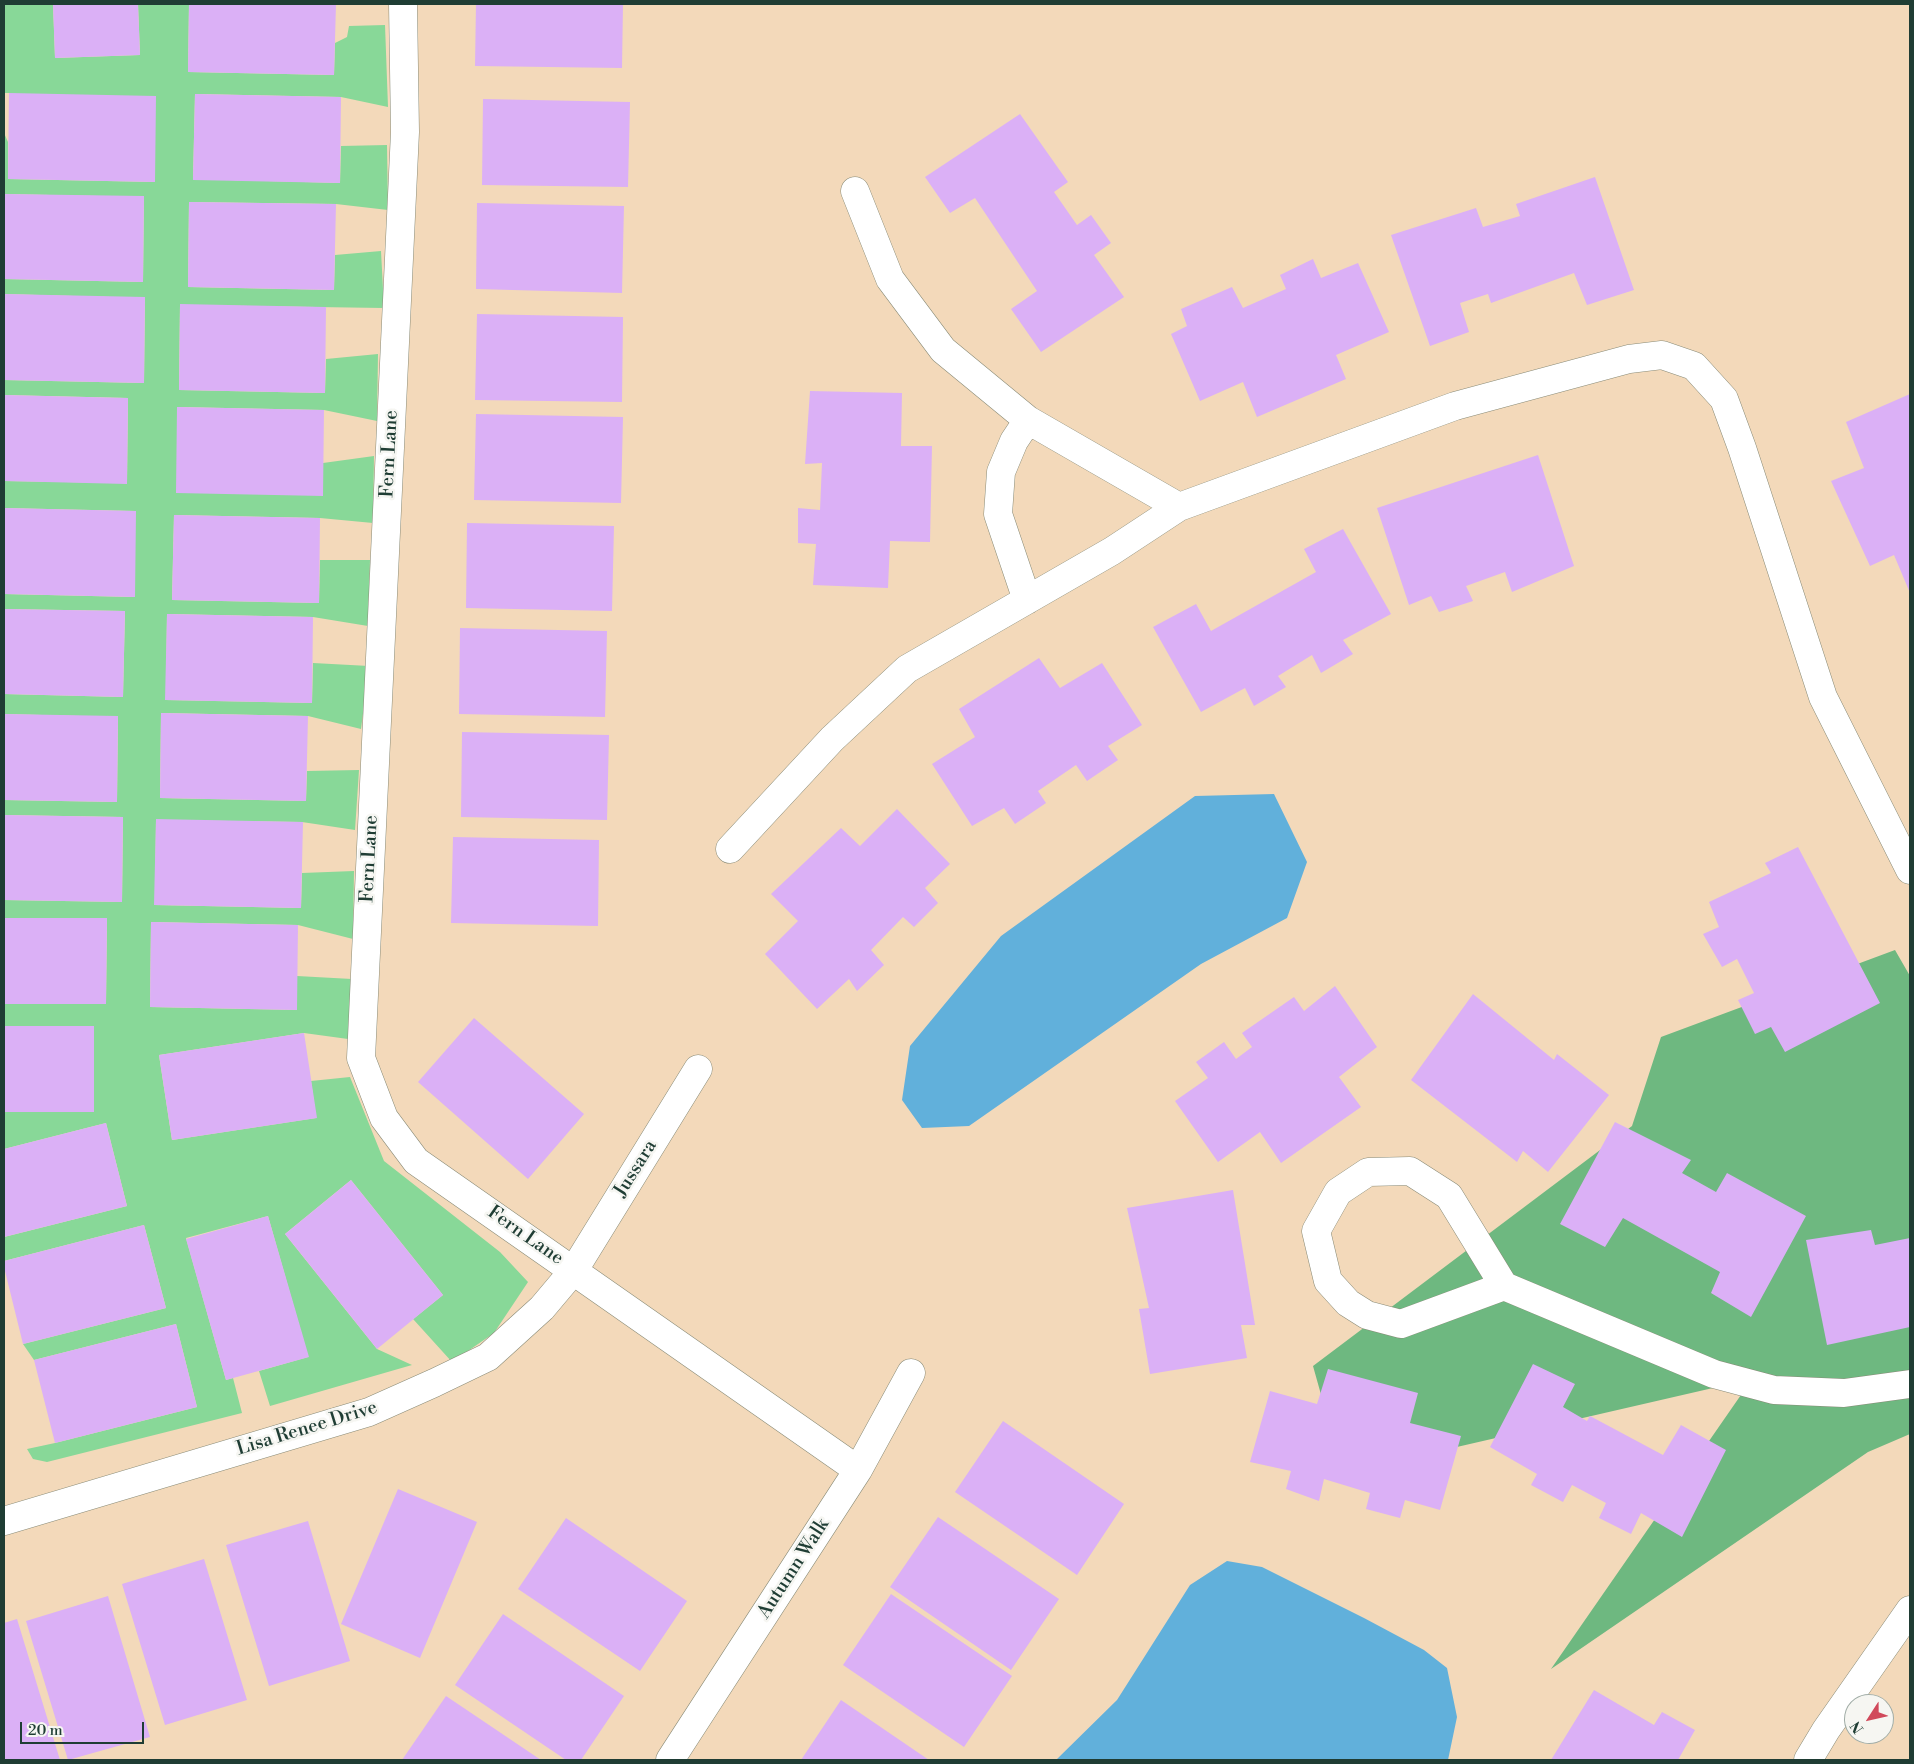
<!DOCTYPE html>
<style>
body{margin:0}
#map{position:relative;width:1914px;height:1764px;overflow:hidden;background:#f3d9ba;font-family:"Libre Bodoni",serif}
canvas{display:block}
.frame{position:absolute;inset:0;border:5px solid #1f3d34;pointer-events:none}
.north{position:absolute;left:1844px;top:1694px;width:50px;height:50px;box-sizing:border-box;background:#f6f6f2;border:1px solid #a0aca6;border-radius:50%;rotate:235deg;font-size:14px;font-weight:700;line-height:20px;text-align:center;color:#1f3d34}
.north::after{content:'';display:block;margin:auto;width:18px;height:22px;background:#d1495b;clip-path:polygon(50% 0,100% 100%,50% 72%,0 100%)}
.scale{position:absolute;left:20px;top:1722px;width:124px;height:22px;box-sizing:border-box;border:2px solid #1f3d34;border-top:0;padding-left:6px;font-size:15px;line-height:18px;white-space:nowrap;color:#1f3d34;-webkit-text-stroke:4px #f6f6f2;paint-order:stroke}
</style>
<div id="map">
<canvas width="1914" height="1764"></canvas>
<div class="frame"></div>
<div class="north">N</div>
<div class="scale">20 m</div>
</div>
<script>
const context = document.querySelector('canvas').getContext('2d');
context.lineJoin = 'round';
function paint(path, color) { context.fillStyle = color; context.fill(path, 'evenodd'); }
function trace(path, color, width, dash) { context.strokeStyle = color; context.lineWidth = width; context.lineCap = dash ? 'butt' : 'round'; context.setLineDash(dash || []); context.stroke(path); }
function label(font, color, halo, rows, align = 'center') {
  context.font = font + ' "Libre Bodoni",serif'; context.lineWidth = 5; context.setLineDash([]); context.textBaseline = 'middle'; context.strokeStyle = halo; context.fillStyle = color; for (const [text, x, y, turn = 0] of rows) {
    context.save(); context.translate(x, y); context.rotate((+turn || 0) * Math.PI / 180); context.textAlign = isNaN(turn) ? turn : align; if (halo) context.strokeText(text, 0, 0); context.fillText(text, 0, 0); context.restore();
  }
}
const green = new Path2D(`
 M 4,4 L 53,4 L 55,58 L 140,55 L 138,4 L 189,4 L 188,72 L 334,75 L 335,43 L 347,37 L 349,26 L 385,25 L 388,107 L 341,97 L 195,94 L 193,179 L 340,183 L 341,146 L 387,145 L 388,210 L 336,204 L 189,202 L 188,287 L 334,290 L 335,255 L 381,251 L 384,308 L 180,305 L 179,390 L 325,393 L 326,359 L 378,354 L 377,421 L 324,410 L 177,407 L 323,463 L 374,456 L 373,523 L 320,518 L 174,515 L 172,600 L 319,603 L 320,560 L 370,560 L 368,626 L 313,617 L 167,614 L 166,700 L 312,703 L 313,663 L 369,666 L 361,729 L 308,716 L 161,713 L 160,798 L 306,801 L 307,771 L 359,770 L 355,830 L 302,822 L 156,820 L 155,905 L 301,908 L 302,873 L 354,871 L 353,939 L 298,925 L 151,922 L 150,1007 L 297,1010 L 297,976 L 352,979 L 348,1039 L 304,1033 L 159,1055 L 172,1140 L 316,1118 L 311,1081 L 350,1077 L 384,1161 L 500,1252 L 528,1282 L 494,1333 L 452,1362 L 413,1319 L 443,1295 L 351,1180 L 285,1234 L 377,1349 L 412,1365 L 270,1406 L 259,1371 L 308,1357 L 268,1216 L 186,1238 L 226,1380 L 233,1378 L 242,1413 L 47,1462 L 33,1459 L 27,1449 L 55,1443 L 197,1407 L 176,1324 L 34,1360 L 23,1344 L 166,1308 L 144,1225 L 4,1261 L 4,1237 L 127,1206 L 106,1123 L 4,1149 L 4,1112 L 94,1112 L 94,1027 L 4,1026 L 4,1004 L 106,1004 L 107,919 L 4,918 L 4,900 L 122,902 L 123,817 L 4,815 L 4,800 L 117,802 L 118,717 L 4,714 L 4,694 L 123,697 L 125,611 L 4,609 L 4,594 L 134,597 L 135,511 L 4,508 L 4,481 L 127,483 L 128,398 L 4,395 L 4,380 L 144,383 L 145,298 L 4,294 L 4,279 L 143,282 L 144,197 L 4,194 L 4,133 L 8,142 L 8,179 L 155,182 L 9,93 L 4,93 Z`);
const forest = new Path2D(`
 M 1895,950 L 1910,976 L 1910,1434 L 1868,1452 L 1551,1669 L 1752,1379 L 1370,1467 L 1327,1416 L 1313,1366 L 1632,1126 L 1661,1037 Z`);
const water = new Path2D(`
 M 1274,794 L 1307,862 L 1287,918 L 1201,964 L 969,1126 L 922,1128 L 902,1100 L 910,1046 L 1001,936 L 1195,796 Z
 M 1227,1561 L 1262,1567 L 1364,1618 L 1424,1650 L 1447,1668 L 1457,1717 L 1448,1760 L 1056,1760 L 1117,1700 L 1190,1585 Z`);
const building = new Path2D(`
 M 53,4 L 138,4 L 140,55 L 55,58 Z
 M 189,4 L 336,4 L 334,75 L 188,72 Z
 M 476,4 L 623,4 L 622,68 L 475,66 Z
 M 9,93 L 156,96 L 155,182 L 8,179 Z
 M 195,94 L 341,97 L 340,183 L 193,180 Z
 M 483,99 L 630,102 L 628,187 L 482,185 Z
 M 1020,114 L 1068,182 L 1054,192 L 1077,225 L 1091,215 L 1111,243 L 1094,255 L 1124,297 L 1041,352 L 1011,309 L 1037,291 L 975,198 L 950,213 L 925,177 Z
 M 1595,177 L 1634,290 L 1587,305 L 1574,273 L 1491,303 L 1488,294 L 1460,303 L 1469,332 L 1430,346 L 1391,235 L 1476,208 L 1483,227 L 1520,216 L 1516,204 Z
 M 4,194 L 144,196 L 143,282 L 4,279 Z
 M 189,202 L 336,204 L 334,290 L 188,287 Z
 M 477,203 L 624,206 L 622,293 L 476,289 Z
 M 1313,259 L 1321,278 L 1358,263 L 1389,332 L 1336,355 L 1346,379 L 1257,417 L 1243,382 L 1200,401 L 1171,334 L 1187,326 L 1181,309 L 1232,287 L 1243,308 L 1286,289 L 1280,275 Z
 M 4,294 L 145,297 L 144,383 L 4,380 Z
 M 180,304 L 326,307 L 325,393 L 179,390 Z
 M 477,314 L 623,317 L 622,402 L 475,400 Z
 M 810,391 L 902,393 L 901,446 L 932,446 L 930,542 L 890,541 L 888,588 L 813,585 L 816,544 L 798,543 L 798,508 L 820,510 L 822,463 L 805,464 Z
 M 1910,394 L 1910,593 L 1894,555 L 1870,566 L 1831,481 L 1864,468 L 1846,422 Z
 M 4,395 L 128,398 L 127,484 L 4,481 Z
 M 177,407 L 324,410 L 323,496 L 176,493 Z
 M 476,414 L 623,417 L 621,503 L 474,500 Z
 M 1538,455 L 1574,566 L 1512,592 L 1505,572 L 1466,586 L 1473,601 L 1439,612 L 1431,596 L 1409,605 L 1377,508 Z
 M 4,508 L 136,511 L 135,597 L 4,594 Z
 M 174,515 L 320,518 L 319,603 L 172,600 Z
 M 467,523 L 614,526 L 612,611 L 466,608 Z
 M 1343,529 L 1391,614 L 1343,640 L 1353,654 L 1321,673 L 1312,655 L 1278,676 L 1286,687 L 1254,706 L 1245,688 L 1201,712 L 1153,627 L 1196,604 L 1211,631 L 1316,572 L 1304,549 Z
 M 4,609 L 125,611 L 123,697 L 4,694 Z
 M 167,614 L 313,617 L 312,703 L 165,700 Z
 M 460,628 L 607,631 L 605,717 L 459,714 Z
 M 1039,658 L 1060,688 L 1102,663 L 1142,725 L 1108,746 L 1118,760 L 1087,781 L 1076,765 L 1038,791 L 1046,803 L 1015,824 L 1004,808 L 972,826 L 932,764 L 975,737 L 959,709 Z
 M 161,713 L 308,716 L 306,801 L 160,798 Z
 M 4,714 L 118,716 L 117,802 L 4,800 Z
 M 462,732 L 609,735 L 607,820 L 461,817 Z
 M 897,809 L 950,864 L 925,888 L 938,903 L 914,927 L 903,917 L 871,950 L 884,965 L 857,991 L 849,979 L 817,1009 L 765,954 L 798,921 L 771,894 L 841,828 L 860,846 Z
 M 4,815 L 123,817 L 122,902 L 4,900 Z
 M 156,819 L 303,822 L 301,908 L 154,905 Z
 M 453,837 L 599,840 L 598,926 L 451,923 Z
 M 1798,847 L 1880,1003 L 1785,1052 L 1771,1027 L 1755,1034 L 1738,1000 L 1754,993 L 1737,959 L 1722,967 L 1703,934 L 1719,927 L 1709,902 L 1771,873 L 1765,863 Z
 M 4,918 L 107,918 L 106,1004 L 4,1004 Z
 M 151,922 L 298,925 L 297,1010 L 150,1007 Z
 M 1335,986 L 1377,1047 L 1339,1077 L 1361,1107 L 1281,1163 L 1260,1132 L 1218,1162 L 1175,1101 L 1208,1078 L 1196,1062 L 1224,1042 L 1236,1059 L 1252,1047 L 1242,1033 L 1294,997 L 1304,1011 Z
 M 1473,994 L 1554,1060 L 1557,1054 L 1609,1095 L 1548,1172 L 1523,1151 L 1517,1162 L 1411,1080 Z
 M 474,1018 L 584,1114 L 528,1179 L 418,1082 Z
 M 4,1026 L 94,1026 L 94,1112 L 4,1112 Z
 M 304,1033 L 317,1118 L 172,1140 L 159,1055 Z
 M 1615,1122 L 1691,1160 L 1682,1173 L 1716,1192 L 1727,1173 L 1806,1216 L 1751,1317 L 1711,1293 L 1720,1272 L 1623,1218 L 1605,1247 L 1560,1224 Z
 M 106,1123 L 127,1206 L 4,1237 L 4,1149 Z
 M 351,1180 L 443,1295 L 377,1349 L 285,1234 Z
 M 1233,1190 L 1255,1325 L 1241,1325 L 1247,1358 L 1150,1374 L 1139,1309 L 1149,1308 L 1127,1208 Z
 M 268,1216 L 309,1357 L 226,1380 L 186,1239 Z
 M 144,1225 L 166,1308 L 23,1344 L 4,1267 L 4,1261 Z
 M 1871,1230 L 1875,1245 L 1910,1238 L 1910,1327 L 1827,1345 L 1806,1240 Z
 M 176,1324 L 197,1407 L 55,1443 L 34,1360 Z
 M 1533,1364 L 1575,1384 L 1563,1407 L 1587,1421 L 1590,1416 L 1663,1455 L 1681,1425 L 1726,1450 L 1682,1537 L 1641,1513 L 1631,1534 L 1599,1518 L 1606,1503 L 1572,1485 L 1563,1502 L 1531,1485 L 1537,1474 L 1490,1447 Z
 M 1328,1369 L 1418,1393 L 1410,1423 L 1461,1436 L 1440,1510 L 1405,1500 L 1400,1518 L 1366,1509 L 1370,1493 L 1324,1479 L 1319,1501 L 1286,1489 L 1291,1471 L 1250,1462 L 1270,1391 L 1317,1404 Z
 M 1003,1421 L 1124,1504 L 1077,1575 L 955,1492 Z
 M 398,1489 L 477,1522 L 420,1658 L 341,1624 Z
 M 938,1517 L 1059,1599 L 1011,1670 L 890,1587 Z
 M 566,1518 L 687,1601 L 640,1671 L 518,1589 Z
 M 308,1521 L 350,1661 L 269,1686 L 226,1545 Z
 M 204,1559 L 247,1700 L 165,1725 L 122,1584 Z
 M 891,1594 L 1012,1676 L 964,1747 L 843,1665 Z
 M 108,1596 L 150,1737 L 68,1760 L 26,1621 Z
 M 503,1614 L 624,1696 L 581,1760 L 566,1760 L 455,1685 Z
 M 17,1619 L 60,1760 L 4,1760 L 4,1623 Z
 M 1594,1690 L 1654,1725 L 1662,1712 L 1695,1730 L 1678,1760 L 1551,1760 Z
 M 446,1696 L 541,1760 L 402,1760 Z
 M 841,1700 L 929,1760 L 801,1760 Z`);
const street = new Path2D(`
 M 403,4 L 405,132 L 361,1058 L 384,1118 L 416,1161 L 858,1470
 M 855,191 L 890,279 L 943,350 L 1028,420 L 1179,507
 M 1027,600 L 998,514 L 1001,472 L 1014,441 L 1028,420
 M 730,849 L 832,739 L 907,669 L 1112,551 L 1179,507 L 1455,406 L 1629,359 L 1662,355 L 1694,366 L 1724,399 L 1742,448 L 1823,697 L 1910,870
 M 1504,1286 L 1401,1324 L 1367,1315 L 1348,1303 L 1328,1281 L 1316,1231 L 1338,1192 L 1368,1172 L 1410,1171 L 1449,1196 L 1504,1286 L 1714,1374 L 1774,1390 L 1844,1393 L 1910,1384
 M 4,1521 L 369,1412 L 434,1383 L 488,1357 L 542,1308 L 574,1270 L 698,1069
 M 670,1760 L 858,1470 L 911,1373
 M 1808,1760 L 1826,1730 L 1910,1610`);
const streetNames = [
 ["Fern Lane",390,454,-87],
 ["Fern Lane",370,859,-87],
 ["Jussara",636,1169,-58],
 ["Fern Lane",525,1236,35],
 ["Lisa Renee Drive",307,1429,-17],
 ["Autumn Walk",794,1569,-57]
];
paint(green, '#88d898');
paint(forest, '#6eb880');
paint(water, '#61b0db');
paint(building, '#dbb0f6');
trace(street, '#898b77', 29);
trace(street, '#fff', 28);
label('19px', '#1f3d34', '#f6f6f2', streetNames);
</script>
